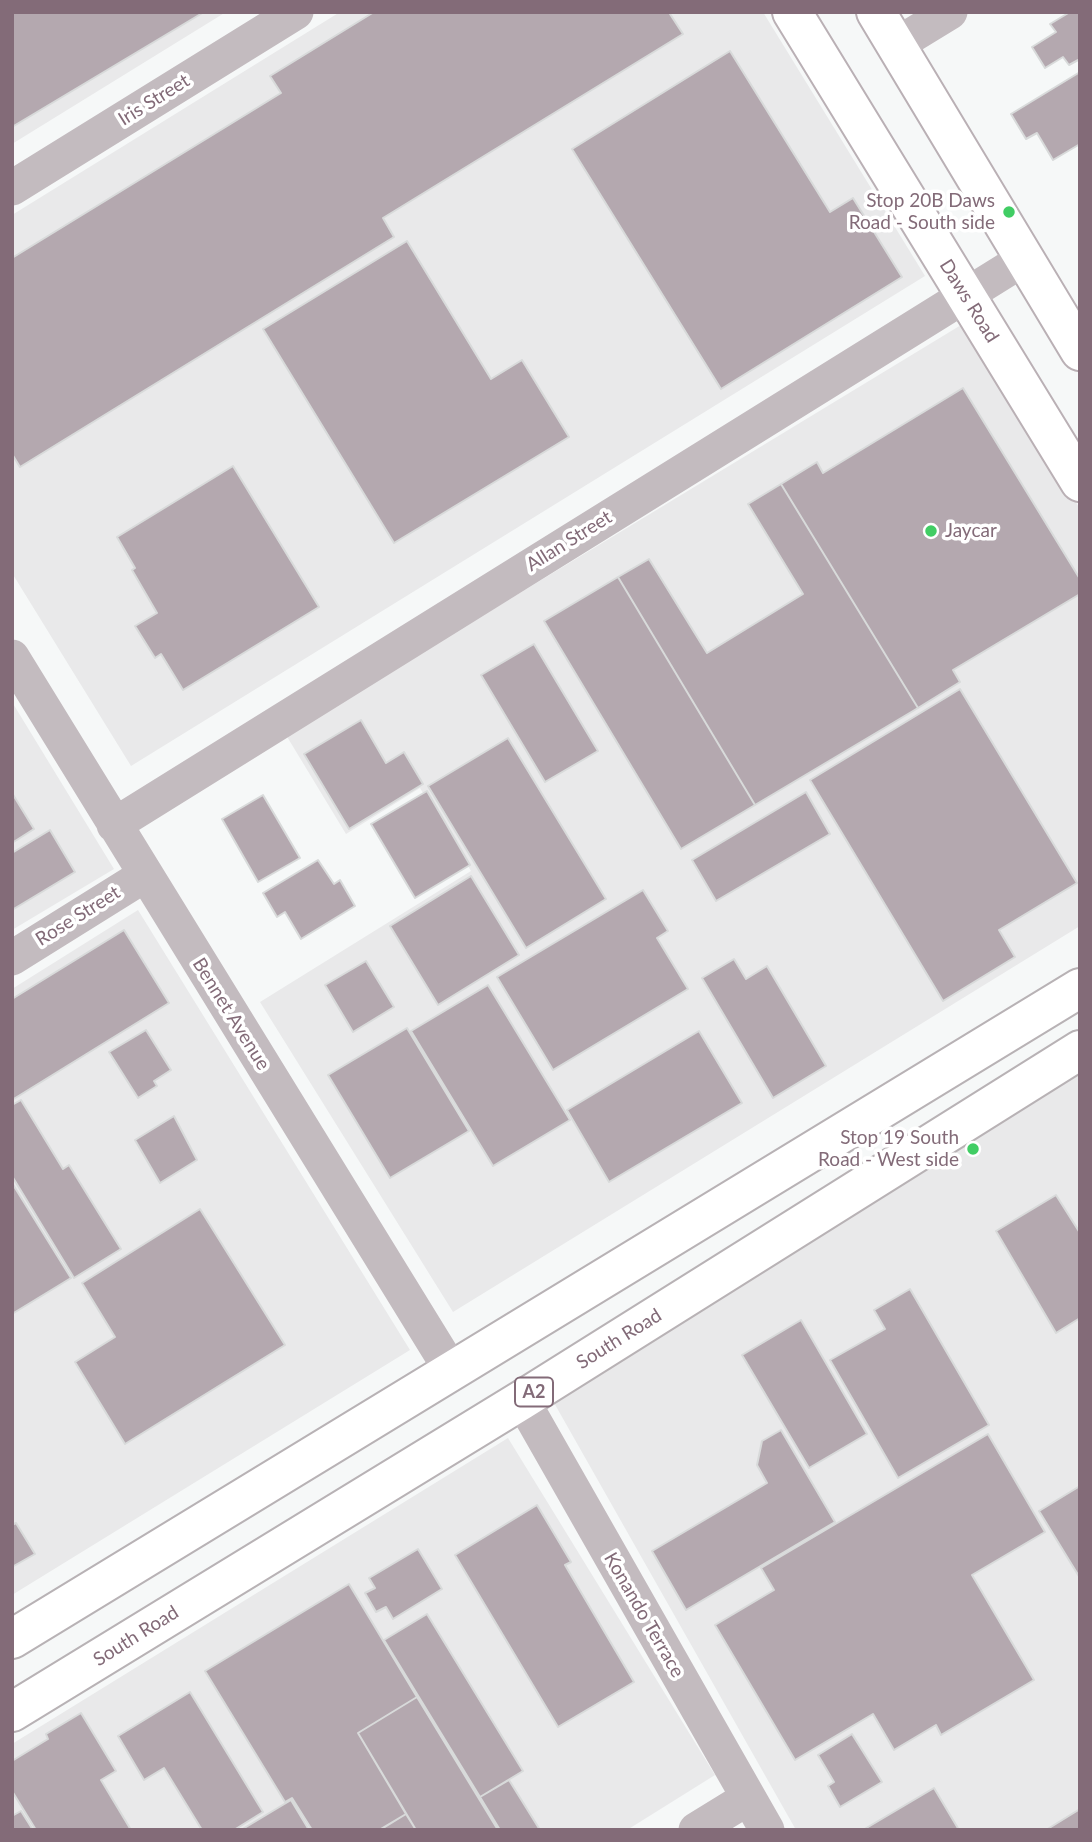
<!DOCTYPE html>
<style>
body{margin:0}
#map{position:relative;width:1092px;height:1842px;overflow:hidden;background:#f6f8f8;font-family:Lato,sans-serif}
canvas{display:block}
.frame{position:absolute;inset:0;border:14px solid #836b78;pointer-events:none}
</style>
<div id="map">
<canvas width="1092" height="1842"></canvas>
<div class="frame"></div>
</div>
<script>
const context = document.querySelector('canvas').getContext('2d');
context.lineJoin = 'round';
function paint(path, color) { context.fillStyle = color; context.fill(path, 'evenodd'); }
function trace(path, color, width, dash) { context.strokeStyle = color; context.lineWidth = width; context.lineCap = dash ? 'butt' : 'round'; context.setLineDash(dash || []); context.stroke(path); }
function label(font, color, halo, rows, align = 'center') {
  context.font = font + ' Lato,sans-serif'; context.lineWidth = 7; context.setLineDash([]); context.textBaseline = 'middle'; context.strokeStyle = halo; context.fillStyle = color; for (const [text, x, y, turn = 0] of rows) {
    context.save(); context.translate(x, y); context.rotate((+turn || 0) * Math.PI / 180); context.textAlign = isNaN(turn) ? turn : align; if (halo) context.strokeText(text, 0, 0); context.fillText(text, 0, 0); context.restore();
  }
}
const built = new Path2D(`
 M 12,12 L 226,12 L 12,144 Z
 M 340,12 L 763,12 L 925,276 L 131,766 L 12,573 L 12,215 Z
 M 966,322 L 1080,509 L 1080,926 L 453,1312 L 260,1002 L 471,871 L 420,788 L 346,834 L 286,735 Z
 M 12,702 L 114,869 L 12,930 Z
 M 138,910 L 410,1350 L 12,1595 L 12,989 Z
 M 1080,1074 L 1080,1830 L 796,1830 L 553,1401 L 708,1302 Z
 M 508,1438 L 715,1775 L 627,1830 L 12,1830 L 12,1744 Z`);
const building = new Path2D(`
 M 12,12 L 204,12 L 12,127 Z
 M 374,12 L 672,12 L 670,14 L 683,34 L 383,218 L 394,237 L 20,467 L 12,454 L 12,258 L 281,93 L 270,76 Z
 M 1070,12 L 1080,12 L 1080,59 L 1069,65 L 1063,57 L 1045,68 L 1032,47 L 1056,32 L 1050,24 Z
 M 730,51 L 830,212 L 853,198 L 902,277 L 721,389 L 572,149 Z
 M 1080,72 L 1080,144 L 1053,160 L 1037,133 L 1026,139 L 1011,114 Z
 M 407,241 L 491,379 L 522,360 L 569,437 L 394,543 L 263,329 Z
 M 963,388 L 1080,579 L 1080,594 L 953,670 L 960,682 L 918,708 L 781,484 L 817,462 L 823,473 Z
 M 233,466 L 319,607 L 183,690 L 161,654 L 155,658 L 135,626 L 157,613 L 132,570 L 135,568 L 117,537 Z
 M 781,484 L 918,708 L 755,805 L 618,577 L 649,559 L 707,653 L 803,594 L 748,504 Z
 M 618,577 L 755,805 L 681,849 L 544,621 Z
 M 534,644 L 598,751 L 545,782 L 481,675 Z
 M 960,689 L 1077,883 L 999,930 L 1015,957 L 943,1001 L 810,780 Z
 M 361,720 L 386,763 L 404,752 L 423,784 L 349,829 L 304,754 Z
 M 508,738 L 606,899 L 526,948 L 428,786 Z
 M 427,791 L 470,865 L 415,898 L 371,824 Z
 M 806,792 L 830,834 L 716,901 L 692,860 Z
 M 12,793 L 34,829 L 12,843 Z
 M 263,795 L 300,858 L 258,882 L 222,819 Z
 M 50,830 L 75,872 L 12,910 L 12,853 Z
 M 318,860 L 334,884 L 340,880 L 355,906 L 301,939 L 285,912 L 277,917 L 263,893 Z
 M 471,876 L 519,955 L 438,1005 L 390,926 Z
 M 643,890 L 668,931 L 657,938 L 688,989 L 553,1070 L 497,977 Z
 M 124,930 L 169,1003 L 12,1100 L 12,999 Z
 M 734,959 L 746,979 L 767,966 L 826,1066 L 773,1098 L 702,978 Z
 M 366,961 L 394,1007 L 353,1032 L 325,985 Z
 M 488,985 L 570,1120 L 493,1166 L 411,1031 Z
 M 407,1028 L 469,1131 L 390,1178 L 328,1075 Z
 M 146,1030 L 171,1070 L 154,1081 L 157,1086 L 138,1098 L 109,1052 Z
 M 699,1031 L 742,1103 L 609,1182 L 567,1110 Z
 M 21,1100 L 63,1169 L 69,1165 L 121,1249 L 74,1278 L 12,1176 L 12,1105 Z
 M 174,1116 L 197,1160 L 160,1183 L 135,1140 Z
 M 12,1183 L 71,1278 L 12,1314 Z
 M 1056,1195 L 1080,1233 L 1080,1318 L 1056,1333 L 996,1231 Z
 M 200,1209 L 285,1345 L 125,1444 L 75,1362 L 115,1337 L 82,1283 Z
 M 910,1289 L 989,1425 L 898,1478 L 830,1360 L 885,1329 L 874,1310 Z
 M 801,1320 L 867,1434 L 809,1468 L 742,1355 Z
 M 781,1430 L 835,1522 L 686,1610 L 652,1551 L 767,1483 L 757,1465 L 762,1441 Z
 M 988,1434 L 1045,1532 L 972,1575 L 1034,1680 L 941,1735 L 936,1725 L 894,1750 L 873,1714 L 795,1760 L 715,1625 L 774,1590 L 761,1568 Z
 M 1080,1486 L 1080,1578 L 1039,1511 Z
 M 537,1505 L 571,1562 L 565,1565 L 634,1682 L 558,1727 L 455,1555 Z
 M 16,1523 L 35,1554 L 12,1567 L 12,1525 Z
 M 418,1549 L 442,1589 L 393,1619 L 386,1607 L 376,1612 L 365,1593 L 375,1588 L 369,1578 Z
 M 349,1584 L 417,1697 L 358,1733 L 406,1814 L 380,1830 L 312,1830 L 292,1798 L 285,1802 L 205,1671 Z
 M 427,1614 L 523,1771 L 480,1797 L 384,1640 Z
 M 190,1692 L 263,1812 L 234,1830 L 202,1830 L 164,1768 L 144,1780 L 118,1736 Z
 M 417,1697 L 498,1830 L 416,1830 L 358,1733 Z
 M 81,1713 L 116,1771 L 101,1780 L 131,1830 L 36,1830 L 12,1791 L 12,1761 L 48,1739 L 46,1734 Z
 M 852,1734 L 882,1782 L 840,1807 L 828,1786 L 834,1782 L 818,1755 Z
 M 509,1780 L 540,1830 L 500,1830 L 480,1797 Z
 M 934,1788 L 959,1830 L 863,1830 Z
 M 291,1800 L 309,1830 L 241,1830 Z
 M 1080,1809 L 1080,1830 L 1046,1830 Z
 M 21,1811 L 33,1830 L 12,1830 L 12,1816 Z
 M 406,1814 L 416,1830 L 379,1830 Z`);
const street = new Path2D(`
 M 896,45 L 950,12
 M 12,188 L 296,12
 M 12,657 L 451,1370
 M 114,825 L 1024,259
 M 12,958 L 145,875
 M 522,1400 L 767,1830
 M 696,1830 L 748,1798`);
const secondary = new Path2D(`
 M 792,12 L 1080,482
 M 876,12 L 1080,351`);
const highway = new Path2D(`
 M 12,1639 L 1080,988
 M 12,1712 L 522,1400 L 1080,1050`);
const markers = [
 [1009,212,7,"#41cd64"],
 [931,531,7,"#41cd64"],
 [973,1149,7,"#41cd64"]
];
const shields = [
 [534,1392,38]
];
const shieldNames = [
 ["A2",534,1392]
];
const streetNames = [
 ["Iris Street",154,100,-32],
 ["Daws Road",969,301,58],
 ["Allan Street",569,541,-32],
 ["Rose Street",78,916,-32],
 ["Bennet Avenue",231,1014,58],
 ["South Road",619,1339,-32],
 ["Konando Terrace",644,1615,60],
 ["South Road",136,1636,-32]
];
const poiNames = [
 ["Stop 20B Daws",995,201],
 ["Road - South side",995,223],
 ["Jaycar",945,531,"left"],
 ["Stop 19 South",959,1138],
 ["Road - West side",959,1160]
];
paint(built, '#e9e9ea');
paint(building, '#b4a8af');
trace(building, '#d8dada', 2);
trace(secondary, '#bab0b5', 42);
trace(highway, '#b8b2b5', 42);
trace(street, '#c3bbbf', 35);
trace(secondary, '#fff', 38);
trace(highway, '#fff', 38);
for (const [x, y, r, color] of markers) { const dot = new Path2D(); dot.arc(x, y, r, 0, 2 * Math.PI); context.fillStyle = color; context.fill(dot); trace(dot, '#fff', 2.5); }
for (const [x, y, w] of shields) { const box = new Path2D(); box.roundRect(x - w / 2, y - 14.5, w, 29, 5); context.fillStyle = '#fff'; context.fill(box); trace(box, '#836b78', 2); }
label('bold 18px', '#836b78', null, shieldNames);
label('19px', '#836b78', '#fff', streetNames);
label('19px', '#836b78', '#fff', poiNames, 'right');
</script>
